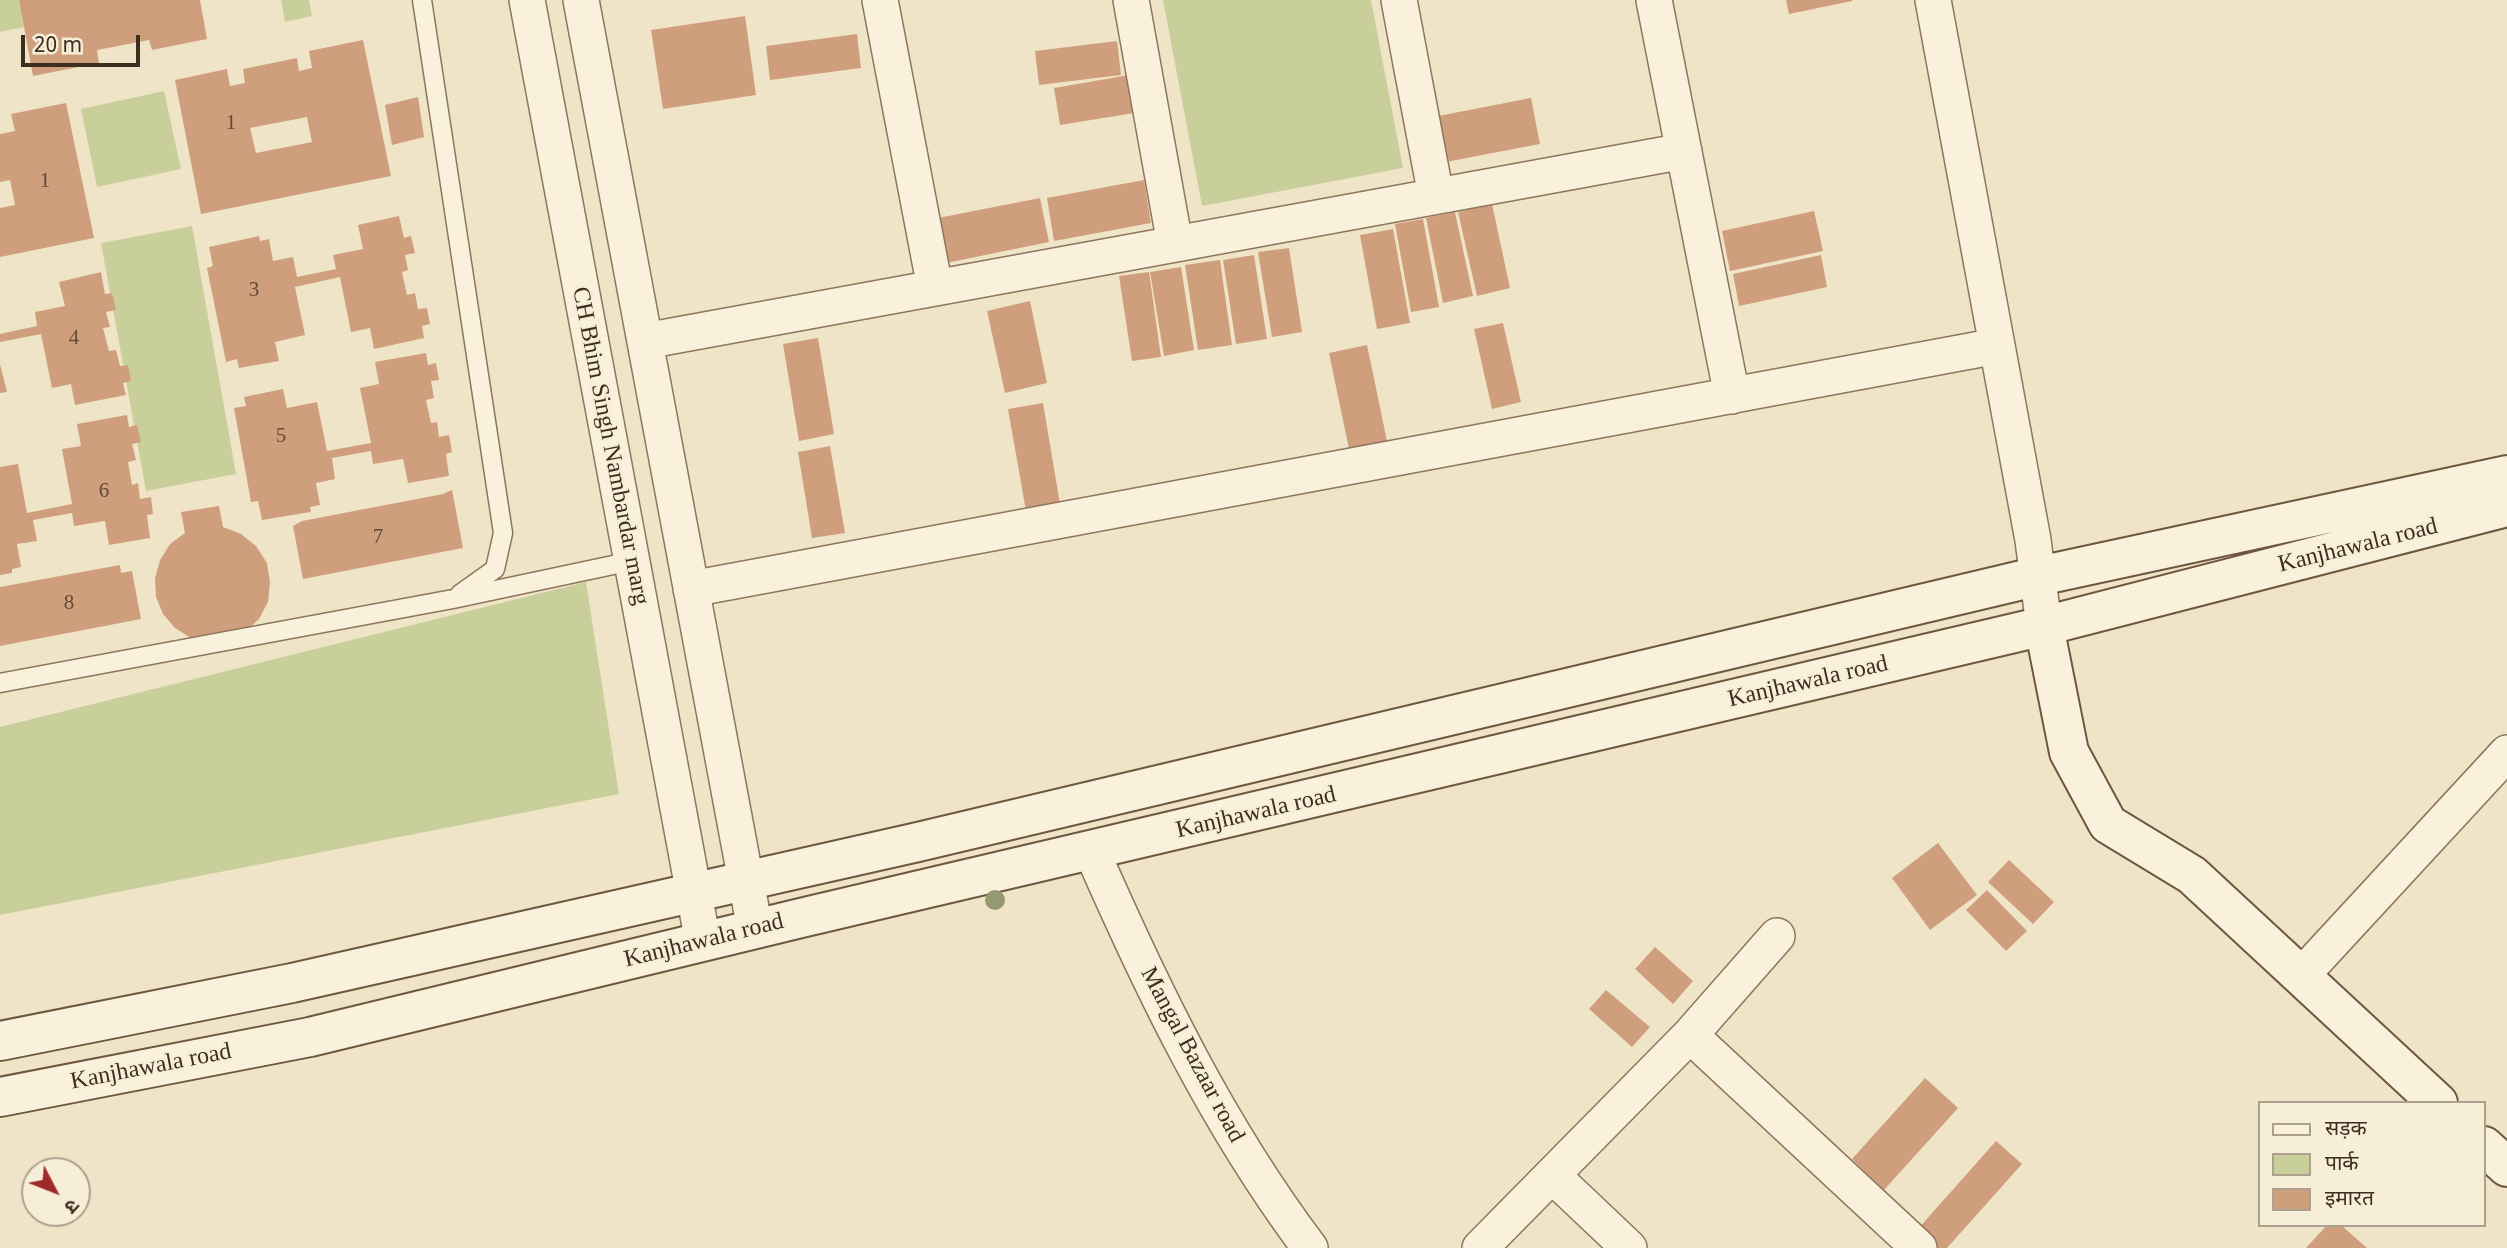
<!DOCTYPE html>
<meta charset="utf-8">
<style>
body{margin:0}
#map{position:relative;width:2507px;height:1248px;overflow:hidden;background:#f0e4c8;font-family:Georgia,"Noto Sans Devanagari",serif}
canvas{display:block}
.legend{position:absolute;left:2258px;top:1101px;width:228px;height:126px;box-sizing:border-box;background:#f7eed8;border:2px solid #ada18e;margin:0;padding:9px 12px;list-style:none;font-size:21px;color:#3d2e20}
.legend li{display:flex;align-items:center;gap:14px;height:35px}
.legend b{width:35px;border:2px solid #ada18e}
.north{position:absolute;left:21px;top:1157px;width:70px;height:70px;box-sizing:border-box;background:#f7eed8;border:2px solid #ada18e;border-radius:50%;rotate:132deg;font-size:19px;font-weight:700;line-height:28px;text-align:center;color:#3d2e20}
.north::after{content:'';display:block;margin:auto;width:24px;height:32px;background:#9e2a2b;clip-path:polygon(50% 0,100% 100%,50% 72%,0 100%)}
.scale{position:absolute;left:21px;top:35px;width:119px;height:32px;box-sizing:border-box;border:4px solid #3d2e20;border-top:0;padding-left:9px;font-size:21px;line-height:24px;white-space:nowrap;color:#3d2e20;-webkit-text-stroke:5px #f7eed8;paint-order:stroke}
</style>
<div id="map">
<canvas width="2507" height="1248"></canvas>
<ul class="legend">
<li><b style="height:9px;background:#faf1dc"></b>सड़क</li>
<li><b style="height:19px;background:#c9cf9b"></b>पार्क</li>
<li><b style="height:19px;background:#cf9f7d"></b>इमारत</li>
</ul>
<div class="north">उ</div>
<div class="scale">20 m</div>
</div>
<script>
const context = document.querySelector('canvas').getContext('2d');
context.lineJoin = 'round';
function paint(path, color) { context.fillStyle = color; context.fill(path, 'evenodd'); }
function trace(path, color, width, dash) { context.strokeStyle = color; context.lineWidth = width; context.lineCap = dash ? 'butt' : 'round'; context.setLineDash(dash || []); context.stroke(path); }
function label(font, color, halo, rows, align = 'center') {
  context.font = font + ' Georgia,serif'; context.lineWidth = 5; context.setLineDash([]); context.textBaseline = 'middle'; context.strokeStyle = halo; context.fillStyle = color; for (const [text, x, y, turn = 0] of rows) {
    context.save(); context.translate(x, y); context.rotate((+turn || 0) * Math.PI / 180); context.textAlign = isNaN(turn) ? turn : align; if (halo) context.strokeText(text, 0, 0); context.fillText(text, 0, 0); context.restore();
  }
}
const green = new Path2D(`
 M 0,0 L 19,0 L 24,27 L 0,32 Z
 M 281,0 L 309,0 L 312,16 L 285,22 Z
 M 1163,0 L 1371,0 L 1403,168 L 1202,206 Z
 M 164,91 L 181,169 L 97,187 L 81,109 Z
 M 192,226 L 236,474 L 146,491 L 101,243 Z
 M 586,582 L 619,794 L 0,915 L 0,727 Z`);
const building = new Path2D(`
 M 19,0 L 200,0 L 207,39 L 152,50 L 149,40 L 97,50 L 99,63 L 33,76 Z
 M 1786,0 L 1852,0 L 1852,1 L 1789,14 Z
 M 745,16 L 756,95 L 663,109 L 651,30 Z
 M 857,34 L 861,68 L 770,80 L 766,46 Z
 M 363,40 L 391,176 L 201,214 L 175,80 L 227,69 L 230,86 L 245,83 L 243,69 L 297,58 L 299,71 L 312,68 L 309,51 ZM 307,117 L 312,142 L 256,153 L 250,128 Z
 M 1117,41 L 1121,75 L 1039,85 L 1035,51 Z
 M 1129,75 L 1134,113 L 1060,125 L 1054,88 Z
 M 418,97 L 424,137 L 392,145 L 385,105 Z
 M 1531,98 L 1540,144 L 1446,162 L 1438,116 Z
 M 66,103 L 94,238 L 0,257 L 0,208 L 15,205 L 10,180 L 0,182 L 0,134 L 15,131 L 11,114 Z
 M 1144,180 L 1151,223 L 1054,241 L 1047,198 Z
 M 1040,198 L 1049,242 L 946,263 L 938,218 Z
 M 1492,204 L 1510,288 L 1477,296 L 1458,212 Z
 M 1814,211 L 1823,251 L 1730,271 L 1722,231 Z
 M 1455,212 L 1473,296 L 1443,303 L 1426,218 Z
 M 399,216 L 404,238 L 411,236 L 415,253 L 405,255 L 408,270 L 402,272 L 407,295 L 415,293 L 418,309 L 427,308 L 430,324 L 422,326 L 424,338 L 374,349 L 370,328 L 351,332 L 340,277 L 295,287 L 305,335 L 275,342 L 279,361 L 239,368 L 237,359 L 226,362 L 207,268 L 213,266 L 209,247 L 259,236 L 260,241 L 269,239 L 273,261 L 293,257 L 297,277 L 336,269 L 333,255 L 363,249 L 358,225 Z
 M 1423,219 L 1439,307 L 1411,312 L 1395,224 Z
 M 1393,229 L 1410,323 L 1377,329 L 1360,235 Z
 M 1289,248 L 1302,332 L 1272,337 L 1258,252 Z
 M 1254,255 L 1267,339 L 1236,344 L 1223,260 Z
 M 1821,255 L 1827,287 L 1739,306 L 1733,274 Z
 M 1220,260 L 1232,345 L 1198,350 L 1185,265 Z
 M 1181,267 L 1194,350 L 1164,356 L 1150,272 Z
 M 101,272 L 105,294 L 112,293 L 116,310 L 106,312 L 110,327 L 103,328 L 109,351 L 116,350 L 120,366 L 128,365 L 131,381 L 123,383 L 126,395 L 75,405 L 71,384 L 52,388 L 41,334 L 0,342 L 0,334 L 37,326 L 35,312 L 65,306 L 59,282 Z
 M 1149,272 L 1161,357 L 1132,361 L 1119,276 Z
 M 1030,301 L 1047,383 L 1005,393 L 987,311 Z
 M 1503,323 L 1521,402 L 1492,409 L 1474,329 Z
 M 818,338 L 834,434 L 799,441 L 783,344 Z
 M 1367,345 L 1387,441 L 1349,449 L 1329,353 Z
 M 426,353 L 428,365 L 436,363 L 439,380 L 431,381 L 434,398 L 426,400 L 431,423 L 437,422 L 439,437 L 449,435 L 452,452 L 446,454 L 449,476 L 408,483 L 403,459 L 373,464 L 371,451 L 332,458 L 335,479 L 316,483 L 320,505 L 310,507 L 311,512 L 262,520 L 258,501 L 251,502 L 234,408 L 246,406 L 244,397 L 283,389 L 287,408 L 317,402 L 327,451 L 371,443 L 360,388 L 379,384 L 375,362 Z
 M 0,364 L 7,392 L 0,393 Z
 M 1043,403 L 1060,504 L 1026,511 L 1008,409 Z
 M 127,415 L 129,427 L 137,425 L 141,442 L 132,444 L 136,460 L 128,462 L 132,485 L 138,483 L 140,499 L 151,497 L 153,514 L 147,515 L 150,538 L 109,545 L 105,521 L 74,526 L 72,513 L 33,520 L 37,541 L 17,544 L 21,567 L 12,569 L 12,573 L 0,575 L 0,467 L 18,464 L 27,513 L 72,504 L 62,449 L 81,446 L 77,424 Z
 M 830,446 L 845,533 L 812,538 L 798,452 Z
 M 452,490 L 463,548 L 303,579 L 293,526 L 302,521 L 443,494 Z
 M 219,506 L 223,527 L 241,534 L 256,546 L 267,563 L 270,582 L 268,602 L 259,619 L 244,633 L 209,642 L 191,638 L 175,628 L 163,614 L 156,597 L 155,578 L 160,560 L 170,544 L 185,533 L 181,512 Z
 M 120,565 L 121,573 L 132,571 L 141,619 L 0,646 L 0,587 Z
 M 1938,843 L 1977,895 L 1930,930 L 1892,878 Z
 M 2009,860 L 2054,902 L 2033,924 L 1988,882 Z
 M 1987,890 L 2027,931 L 2006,951 L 1966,910 Z
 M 1655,947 L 1693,981 L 1673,1004 L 1635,969 Z
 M 1606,990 L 1650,1027 L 1632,1047 L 1589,1009 Z
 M 1925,1078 L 1958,1108 L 1884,1190 L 1852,1159 Z
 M 1996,1141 L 2022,1164 L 1947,1248 L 1938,1248 L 1917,1230 Z
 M 2327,1225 L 2341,1225 L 2367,1248 L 2306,1248 Z`);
const lane = new Path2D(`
 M 422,0 L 503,533 L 495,569 L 460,594
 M 0,683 L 453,599 L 632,561`);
const street = new Path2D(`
 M 527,0 L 703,942
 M 581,0 L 755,929
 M 880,0 L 935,288
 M 1131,0 L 1175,244
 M 1399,0 L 1436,196
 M 1654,0 L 1732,396
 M 1933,0 L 2033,540 L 2044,626
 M 645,341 L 1684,151
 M 691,589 L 1997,346
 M 1092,852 C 1153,991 1218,1126 1310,1248
 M 2301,976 L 2507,753
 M 1690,1035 L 1919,1248
 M 1553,1176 L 1629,1248
 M 1480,1248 L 1690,1035 L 1777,936`);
const secondary = new Path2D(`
 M 2044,626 L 2069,752 L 2108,824 L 2192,875 L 2438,1103
 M 0,1041 L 292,983 L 918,842 L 2039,576 L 2507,475
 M 0,1097 L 310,1037 L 805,917 L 2044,626 L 2507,507
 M 2484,1146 L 2507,1167`);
const trees = [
 [995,900]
];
const numberNames = [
 ["1",231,123],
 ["1",45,181],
 ["3",254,290],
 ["4",74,338],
 ["5",281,436],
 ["6",104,491],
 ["7",378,537],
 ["8",69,603]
];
const streetNames = [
 ["CH Bhim Singh Nambardar marg",610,446,79],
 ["Kanjhawala road",2358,546,-14],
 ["Kanjhawala road",1808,682,-13],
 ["Kanjhawala road",1256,813,-13],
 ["Kanjhawala road",704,941,-14],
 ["Mangal Bazaar road",1192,1055,62],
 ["Kanjhawala road",151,1067,-11]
];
paint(green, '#c9cf9b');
paint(building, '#cf9f7d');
trace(lane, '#8d765c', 21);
trace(street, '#8d765c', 38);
trace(secondary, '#6f573f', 42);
trace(lane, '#faf1dc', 18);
trace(street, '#faf1dc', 35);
trace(secondary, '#faf1dc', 38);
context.fillStyle = '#96986f';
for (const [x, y] of trees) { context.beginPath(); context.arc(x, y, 10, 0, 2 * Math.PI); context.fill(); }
label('21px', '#624a37', null, numberNames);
label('24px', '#3d2e20', '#f7eed8', streetNames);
</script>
